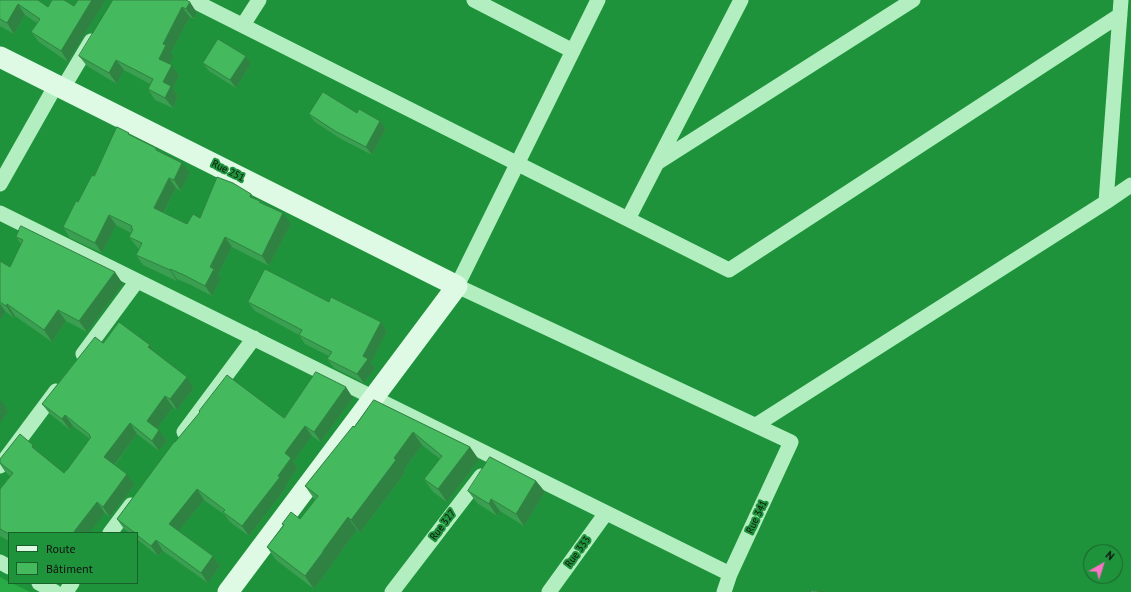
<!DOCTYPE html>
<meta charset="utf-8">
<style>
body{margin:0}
#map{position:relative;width:1131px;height:592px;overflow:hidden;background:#1f933b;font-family:"PT Sans",sans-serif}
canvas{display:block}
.legend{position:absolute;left:8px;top:532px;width:130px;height:52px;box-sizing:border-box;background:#1f933b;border:1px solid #195f2a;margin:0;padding:5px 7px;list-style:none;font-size:12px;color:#111}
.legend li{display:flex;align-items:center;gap:8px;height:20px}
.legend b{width:20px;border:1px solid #195f2a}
.north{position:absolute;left:1083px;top:544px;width:40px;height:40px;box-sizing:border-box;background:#1f933b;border:1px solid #195f2a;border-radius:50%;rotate:39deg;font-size:11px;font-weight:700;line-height:16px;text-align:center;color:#111}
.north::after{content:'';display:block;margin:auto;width:14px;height:18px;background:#fc72c7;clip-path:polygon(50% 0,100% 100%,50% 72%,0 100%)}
</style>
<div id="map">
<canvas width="1131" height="592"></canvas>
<ul class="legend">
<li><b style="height:5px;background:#defae5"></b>Route</li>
<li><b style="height:11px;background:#44b95e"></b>Bâtiment</li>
</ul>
<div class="north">N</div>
</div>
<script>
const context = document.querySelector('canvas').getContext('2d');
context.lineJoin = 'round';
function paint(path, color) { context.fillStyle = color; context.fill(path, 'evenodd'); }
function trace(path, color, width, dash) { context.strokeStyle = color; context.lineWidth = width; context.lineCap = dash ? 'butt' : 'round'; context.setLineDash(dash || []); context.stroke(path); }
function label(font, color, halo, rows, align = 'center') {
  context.font = font + ' "PT Sans",sans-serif'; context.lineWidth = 4; context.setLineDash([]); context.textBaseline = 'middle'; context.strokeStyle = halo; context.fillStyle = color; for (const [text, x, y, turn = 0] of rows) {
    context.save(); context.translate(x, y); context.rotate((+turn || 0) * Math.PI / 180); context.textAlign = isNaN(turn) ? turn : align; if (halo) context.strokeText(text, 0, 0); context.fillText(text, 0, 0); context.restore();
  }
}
const green = new Path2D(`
 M 0,577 L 9,582 L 9,583 L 12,583 L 30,592 L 0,592 Z`);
const street = new Path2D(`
 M 192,0 L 729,270 L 1120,15
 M 474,0 L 573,51
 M 598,0 L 457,286 L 791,442 L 730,574 L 724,592
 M 243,25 L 259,0
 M 63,88 L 91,41
 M 657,163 L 913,0
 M 0,184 L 56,85
 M 1106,202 L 1121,0
 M 0,213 L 730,574
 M 628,219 L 741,0
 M 83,354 L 137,281
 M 756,425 L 1106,202 L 1131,185
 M 184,432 L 254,338
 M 0,466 L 56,391
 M 110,533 L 131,505
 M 0,562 L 9,567
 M 39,583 L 55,592
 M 66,592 L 72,583
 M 392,592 L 481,476
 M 549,592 L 606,513`);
const secondary = new Path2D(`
 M 0,57 L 457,286 L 228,592`);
const wall = new Path2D(`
 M 0,0 L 48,7 L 74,6 L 78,0 L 106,0 L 68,62 L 39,42 L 31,32 L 37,23 L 25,15 L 14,34 L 0,26 Z
 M 186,0 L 197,13 L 194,19 L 190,17 L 171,53 L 174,56 L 169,64 L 179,76 L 173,88 L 178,96 L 173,108 L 155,100 L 148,89 L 150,84 L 124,70 L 117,84 L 87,66 L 79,56 Z
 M 246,56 L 251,64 L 236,88 L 209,71 L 203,63 Z
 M 357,113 L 380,121 L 386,129 L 372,155 L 341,139 L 315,122 L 309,114 Z
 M 131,135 L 159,151 L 190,173 L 181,191 L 176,188 L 164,213 L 187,224 L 251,194 L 254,199 L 260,201 L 261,202 L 291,224 L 269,266 L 232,247 L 218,275 L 221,279 L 212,296 L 191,285 L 177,279 L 177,281 L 143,265 L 136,255 L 139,249 L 137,247 L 129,237 L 131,233 L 116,225 L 102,253 L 70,238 L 63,227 L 94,176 Z
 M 16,237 L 123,284 L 87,332 L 66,321 L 52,342 L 15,316 L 14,318 L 6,312 L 0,320 L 0,261 L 10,267 L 21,244 Z
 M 248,302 L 329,302 L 381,322 L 387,331 L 371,363 L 375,368 L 364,383 L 334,368 L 327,359 L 329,356 L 305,344 L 299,335 L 255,311 Z
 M 103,343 L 150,345 L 154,352 L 187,377 L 194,388 L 177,410 L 173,407 L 157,428 L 167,441 L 159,451 L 137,434 L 115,465 L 135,485 L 110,517 L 105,513 L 9,533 L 9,541 L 0,536 L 0,489 L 10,476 L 6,473 L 0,464 L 0,459 L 33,445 L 39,453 L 64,473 L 67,470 L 90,439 L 73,426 L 70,430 L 50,414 L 42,404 Z
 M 353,398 L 321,442 L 312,436 L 293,462 L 298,468 L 286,485 L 287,487 L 249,536 L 230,522 L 225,515 L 204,500 L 179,531 L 213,556 L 220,566 L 208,583 L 163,551 L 158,556 L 137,539 L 137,533 L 130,533 L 124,529 L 117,519 L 175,442 L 284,418 Z
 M 374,400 L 470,447 L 479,460 L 447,502 L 433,492 L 424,479 L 440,459 L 422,445 L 404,470 L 405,473 L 360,533 L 357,530 L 332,564 L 332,565 L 314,589 L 276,560 L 267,547 L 283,525 L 282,524 L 300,519 L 315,500 L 305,486 L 354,427 Z
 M 536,481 L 545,492 L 524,526 L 500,511 L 497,516 L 477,503 L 468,491 Z`);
const shadedWall = new Path2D(`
 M 92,0 L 106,0 L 68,62 L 61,51 Z
 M 190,2 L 197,13 L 194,19 L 186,9 Z
 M 18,4 L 25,15 L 14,34 L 7,23 Z
 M 182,7 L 190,17 L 171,53 L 174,56 L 167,70 L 159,59 L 163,44 Z
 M 246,56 L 251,64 L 236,88 L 230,80 Z
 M 116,60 L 124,70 L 117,84 L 109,73 Z
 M 172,65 L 179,76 L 173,88 L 178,96 L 173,108 L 165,98 L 163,82 Z
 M 380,121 L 386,129 L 372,155 L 366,147 Z
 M 182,163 L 190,173 L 181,191 L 174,180 Z
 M 169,178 L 176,188 L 161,218 L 154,208 Z
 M 251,194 L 258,205 L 250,197 Z
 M 283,213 L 291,224 L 269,266 L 262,256 Z
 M 109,215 L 116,225 L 102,253 L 95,243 Z
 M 225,237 L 232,247 L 218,275 L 221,279 L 212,296 L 205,286 L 210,267 Z
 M 170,269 L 177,279 L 177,281 L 170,270 Z
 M 115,272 L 123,284 L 87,332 L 79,321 Z
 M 0,304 L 6,312 L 0,320 Z
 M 7,304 L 15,316 L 14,318 L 6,306 Z
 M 58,310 L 66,321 L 52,342 L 44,330 Z
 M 381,322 L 387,331 L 371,363 L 375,368 L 364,383 L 357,374 L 363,356 Z
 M 150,345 L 157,356 L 148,347 Z
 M 187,377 L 194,388 L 177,410 L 170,399 Z
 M 346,387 L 353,398 L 321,442 L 314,432 Z
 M 165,396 L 173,407 L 155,431 L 147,421 Z
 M 1,400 L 8,411 L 0,424 L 0,402 Z
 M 65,415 L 73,426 L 70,430 L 62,419 Z
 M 130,423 L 137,434 L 112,468 L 104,457 Z
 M 305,426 L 312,436 L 293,462 L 298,468 L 286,485 L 287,487 L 249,536 L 242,526 L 278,476 L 285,453 Z
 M 159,430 L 167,441 L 159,451 L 152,441 Z
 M 413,432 L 422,445 L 404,470 L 405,473 L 360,533 L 351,520 L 394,458 Z
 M 33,445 L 41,456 L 32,447 Z
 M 470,447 L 479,460 L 447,502 L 438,489 Z
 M 127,474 L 135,485 L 110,517 L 103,507 Z
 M 536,481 L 545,492 L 524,526 L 516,514 Z
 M 197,489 L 204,500 L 176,535 L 169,524 Z
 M 491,499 L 500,511 L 497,516 L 489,504 Z
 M 97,502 L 105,513 L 89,533 L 73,533 Z
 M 348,517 L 357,530 L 332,564 L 332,565 L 314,589 L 305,576 L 323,551 Z
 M 156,540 L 163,551 L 158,556 L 151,546 Z
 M 213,556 L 220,566 L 208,583 L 201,573 Z`);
const building = new Path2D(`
 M 0,0 L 38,0 L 48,7 L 52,0 L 64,0 L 74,6 L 78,0 L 92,0 L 61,51 L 31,32 L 40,19 L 18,4 L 7,23 L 0,19 Z
 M 113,0 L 186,0 L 190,2 L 186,9 L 182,7 L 163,44 L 166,45 L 159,59 L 172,65 L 163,82 L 171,86 L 165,98 L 148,89 L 153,79 L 116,60 L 109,73 L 79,56 Z
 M 218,39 L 246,56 L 230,80 L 203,63 Z
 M 323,92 L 357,113 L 359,109 L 380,121 L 366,147 L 335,131 L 309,114 Z
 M 117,127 L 129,133 L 128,134 L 156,148 L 156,150 L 182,163 L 174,180 L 169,178 L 154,208 L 187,224 L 193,214 L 200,218 L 217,177 L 233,183 L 251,194 L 250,197 L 260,201 L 259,202 L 283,213 L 262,256 L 225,237 L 210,267 L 214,269 L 205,286 L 184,275 L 170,269 L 170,270 L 136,255 L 142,243 L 129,237 L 133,229 L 131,229 L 132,226 L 109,215 L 95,243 L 63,227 L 76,201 L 78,202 L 92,175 L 94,176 Z
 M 21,226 L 115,272 L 79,321 L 58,310 L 44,330 L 7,304 L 6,306 L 0,302 L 0,261 L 10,267 L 23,240 L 16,237 Z
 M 265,269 L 329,302 L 331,297 L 381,322 L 363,356 L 368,359 L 357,374 L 327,359 L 332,352 L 299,335 L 302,330 L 248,302 Z
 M 119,322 L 150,345 L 148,347 L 187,377 L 170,399 L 165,396 L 147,421 L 159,430 L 152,441 L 130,423 L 104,457 L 127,474 L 103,507 L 97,502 L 73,533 L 9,533 L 9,534 L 0,529 L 0,489 L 13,473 L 0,463 L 0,459 L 20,434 L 33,445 L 32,447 L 64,473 L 66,470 L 67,470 L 91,437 L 89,436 L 90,435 L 65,415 L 62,419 L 42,404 L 95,337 L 103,343 Z
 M 316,372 L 346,387 L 314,432 L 305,426 L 285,453 L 291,458 L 278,476 L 280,477 L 242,526 L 223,512 L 225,510 L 197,489 L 169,524 L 213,556 L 201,573 L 156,540 L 151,546 L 137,535 L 137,533 L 135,533 L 117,519 L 174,442 L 175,442 L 200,412 L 199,411 L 227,375 L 284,418 Z
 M 374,400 L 470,447 L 438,489 L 424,479 L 442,456 L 413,432 L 394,458 L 396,460 L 351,520 L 348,517 L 323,551 L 323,552 L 305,576 L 267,547 L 284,525 L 282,524 L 291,512 L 300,519 L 318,496 L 305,486 L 353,426 L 354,427 Z
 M 490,457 L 536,481 L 516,514 L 491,499 L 489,504 L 468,491 Z
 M 811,590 L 824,592 L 811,592 Z`);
const streetNames = [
 ["Rue 251",228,171,27],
 ["Rue 341",757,517,-65],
 ["Rue 327",443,525,-53],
 ["Rue 333",578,552,-54]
];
paint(green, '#29ac46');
trace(street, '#b2eebf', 15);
trace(secondary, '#defae5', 21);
paint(wall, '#3a9f51');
paint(shadedWall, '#308242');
paint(building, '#44b95e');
trace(building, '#308242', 1);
label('10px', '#111', '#1f933b', streetNames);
</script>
